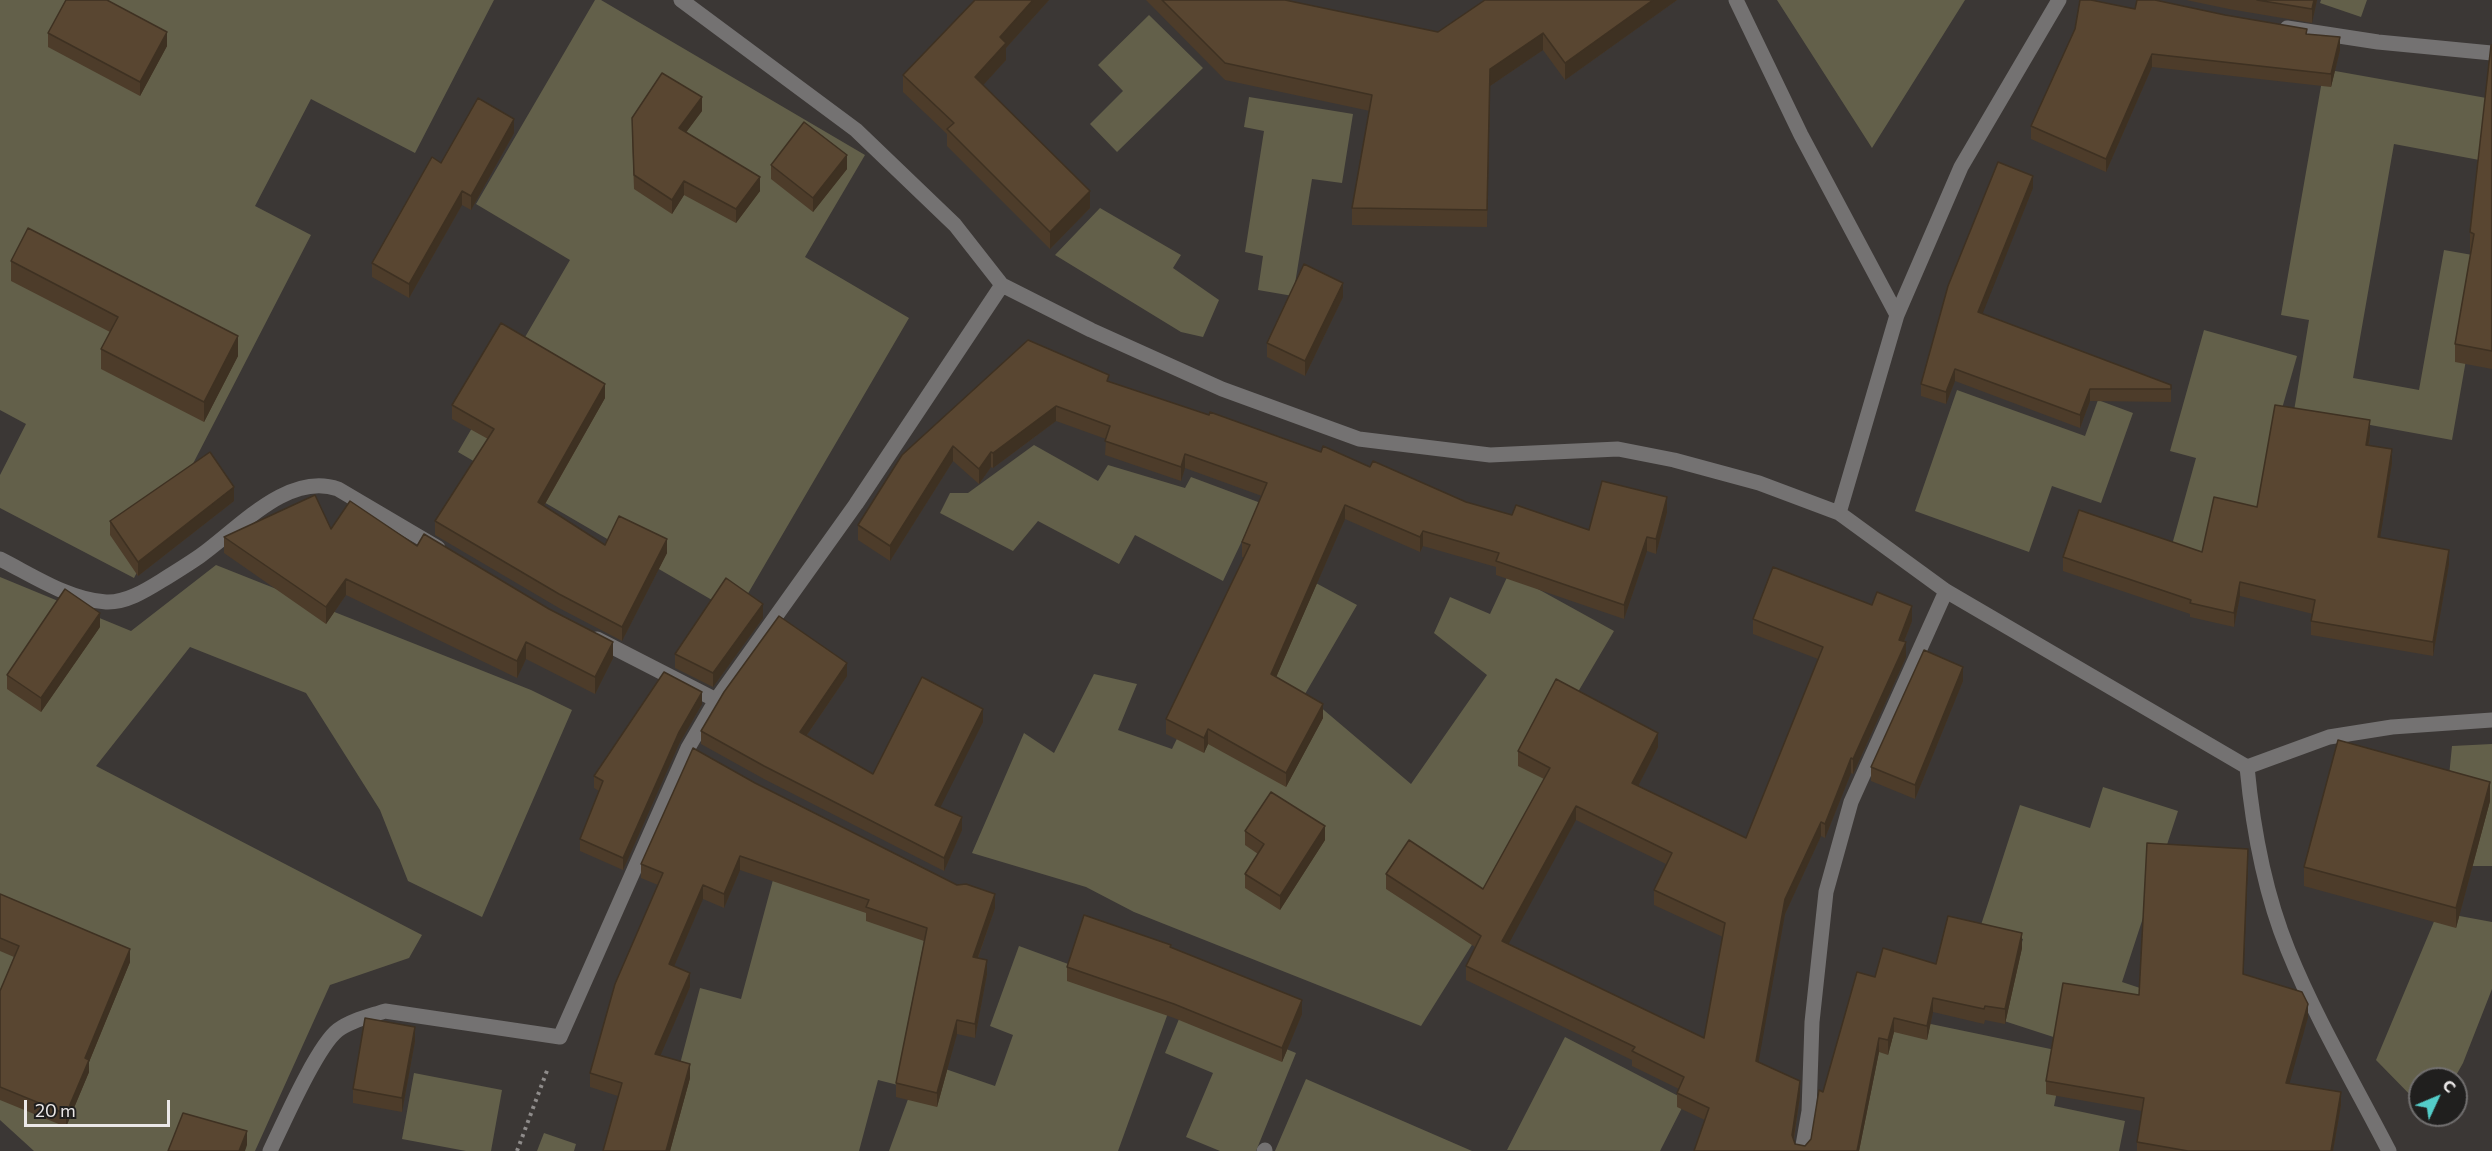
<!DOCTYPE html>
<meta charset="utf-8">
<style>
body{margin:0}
#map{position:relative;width:2492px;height:1151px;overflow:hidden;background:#3b3735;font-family:Commissioner,sans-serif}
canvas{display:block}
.north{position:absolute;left:2408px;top:1067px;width:60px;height:60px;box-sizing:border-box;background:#201f1e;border:2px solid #716f6f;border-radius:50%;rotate:46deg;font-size:16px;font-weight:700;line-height:24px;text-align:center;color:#ebe8e8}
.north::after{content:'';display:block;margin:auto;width:21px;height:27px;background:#53cdc9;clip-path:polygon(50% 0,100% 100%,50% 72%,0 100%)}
.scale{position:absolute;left:24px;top:1100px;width:146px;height:27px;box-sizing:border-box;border:3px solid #ebe8e8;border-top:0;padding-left:8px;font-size:18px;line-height:21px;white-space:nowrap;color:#ebe8e8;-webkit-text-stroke:4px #201f1e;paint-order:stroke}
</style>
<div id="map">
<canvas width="2492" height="1151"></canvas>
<div class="north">С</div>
<div class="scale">20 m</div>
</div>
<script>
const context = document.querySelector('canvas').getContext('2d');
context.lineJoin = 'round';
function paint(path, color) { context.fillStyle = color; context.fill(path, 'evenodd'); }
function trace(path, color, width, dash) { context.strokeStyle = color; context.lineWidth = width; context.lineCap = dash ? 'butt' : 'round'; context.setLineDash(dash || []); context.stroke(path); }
const green = new Path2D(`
 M 0,0 L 494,0 L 415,153 L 311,99 L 255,206 L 311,235 L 134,578 L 0,508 L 0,475 L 26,424 L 0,410 Z
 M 595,0 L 601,0 L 865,155 L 805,257 L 909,318 L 736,614 L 458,452 L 570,260 L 476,204 Z
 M 1777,0 L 1965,0 L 1872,148 Z
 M 2321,0 L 2367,0 L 2361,17 L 2320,3 Z
 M 1149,15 L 1203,68 L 1117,152 L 1090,124 L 1123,91 L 1098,65 Z
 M 2324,69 L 2492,99 L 2490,162 L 2394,144 L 2353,378 L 2419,390 L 2444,250 L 2484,257 L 2452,440 L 2294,411 L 2309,320 L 2281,315 Z
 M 1249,97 L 1353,114 L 1342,183 L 1312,179 L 1293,296 L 1258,290 L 1263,256 L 1245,252 L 1264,131 L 1244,127 Z
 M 1100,208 L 1181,255 L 1173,268 L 1219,300 L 1203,337 L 1181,332 L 1055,255 Z
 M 2204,330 L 2297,356 L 2275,433 L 2319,445 L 2204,605 L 2159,592 L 2196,458 L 2170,451 Z
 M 1957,390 L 2085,436 L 2098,400 L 2133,413 L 2101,503 L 2052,486 L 2029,552 L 1915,511 Z
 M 1034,445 L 1098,481 L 1108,465 L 1185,488 L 1191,477 L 1258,502 L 1258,507 L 1223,581 L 1135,535 L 1119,564 L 1038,521 L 1013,551 L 940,513 L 950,493 L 968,493 Z
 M 216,565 L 531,690 L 572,710 L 482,917 L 408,881 L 380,810 L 306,693 L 190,647 L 96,766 L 422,935 L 409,958 L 330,985 L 255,1151 L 34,1151 L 0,1120 L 0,577 L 131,631 Z
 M 1509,573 L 1614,631 L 1543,751 L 1549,822 L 1421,1026 L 1134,912 L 1086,887 L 972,853 L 1024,733 L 1054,753 L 1094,674 L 1137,684 L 1118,730 L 1172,749 L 1215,660 L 1299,574 L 1357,605 L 1305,694 L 1411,784 L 1487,675 L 1434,633 L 1450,597 L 1490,614 Z
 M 2492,744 L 2492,866 L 2440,866 L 2452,746 Z
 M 2103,787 L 2178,811 L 2122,982 L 2221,1015 L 2198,1084 L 1998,1019 L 2023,939 L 1981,925 L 2020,805 L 2090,828 Z
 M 774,876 L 945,923 L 902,1086 L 878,1080 L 859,1151 L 621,1151 L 680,1064 L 700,988 L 741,999 Z
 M 2438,912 L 2492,922 L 2492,989 L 2463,1063 L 2454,1079 L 2420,1079 L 2420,1105 L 2376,1060 Z
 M 1019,946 L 1172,1002 L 1118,1151 L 889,1151 L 922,1061 L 995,1086 L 1013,1035 L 990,1026 Z
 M 1184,1007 L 1296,1053 L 1256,1151 L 1220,1151 L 1186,1137 L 1213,1073 L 1165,1053 Z
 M 1878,1013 L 2065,1052 L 2054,1106 L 2125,1121 L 2119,1151 L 1849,1151 Z
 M 1565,1037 L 1686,1100 L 1660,1151 L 1507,1150 Z
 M 414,1073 L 502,1090 L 491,1151 L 466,1151 L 402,1139 Z
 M 1306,1079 L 1472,1151 L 1275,1151 Z
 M 544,1133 L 576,1144 L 574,1151 L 537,1151 Z`);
const path = new Path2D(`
 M 517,1151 L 548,1068`);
const lane = new Path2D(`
 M 681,0 L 856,130 L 955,225 L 1002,285 L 1091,330 L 1222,389 L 1359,439 L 1490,455 L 1618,449 L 1674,460 L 1759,483 L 1839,513 L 1946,591 L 2247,767 L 2329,737 L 2392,727 L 2492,720
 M 1736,0 L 1801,135 L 1897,315
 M 2287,28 L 2378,42 L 2492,53
 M 1839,513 L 1897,315 L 1961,167 L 2059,0
 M 0,559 C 32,575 69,600 106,602 C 125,603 145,591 161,581 C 174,573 187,565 200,556 C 237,530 288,471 338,489 L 438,548
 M 597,639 L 716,700
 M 2247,767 C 2253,830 2264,891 2288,950 C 2316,1019 2355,1085 2389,1151
 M 270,1151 C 283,1124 317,1046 338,1030 C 351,1020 370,1016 385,1011 L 560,1037 L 688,748 L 716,700 L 856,504 L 1002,285
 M 1264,1151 L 1265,1150
 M 1802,1151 L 1809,1111 L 1812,1022 L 1826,892 L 1851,802 L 1946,591`);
const wall = new Path2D(`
 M 975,0 L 1049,0 L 1006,48 L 1006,60 L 983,85 L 1090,208 L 1050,249 L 947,146 L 947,134 L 903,92 L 903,75 Z
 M 1146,0 L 1285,0 L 1438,32 L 1485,0 L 1677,0 L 1565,80 L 1543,50 L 1490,86 L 1487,227 L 1352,225 L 1352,208 L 1370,111 L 1225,80 Z
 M 2186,0 L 2317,0 L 2312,23 L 2229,9 Z
 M 2135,9 L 2307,34 L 2340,50 L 2331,87 L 2152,67 L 2106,172 L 2031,139 L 2031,126 Z
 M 48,33 L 167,46 L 140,96 L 48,47 Z
 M 2492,45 L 2492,369 L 2455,362 L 2455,344 L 2471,251 L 2470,251 L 2470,232 Z
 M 702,111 L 686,132 L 760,191 L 736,223 L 684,195 L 672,214 L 634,189 L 632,132 Z
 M 514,133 L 471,210 L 462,205 L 409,298 L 372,277 L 372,263 L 441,163 Z
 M 771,165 L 847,169 L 813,212 L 771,179 Z
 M 2033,188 L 1982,314 L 2171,385 L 2171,402 L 2090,401 L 2080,428 L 1955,381 L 1946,404 L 1921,396 L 1921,384 Z
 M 11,261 L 238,356 L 204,422 L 101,369 L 101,349 L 110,332 L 11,281 Z
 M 1343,297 L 1305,376 L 1267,357 L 1267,343 Z
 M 1109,381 L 1321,452 L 1370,467 L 1466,502 L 1512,515 L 1589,530 L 1667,512 L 1656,554 L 1647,551 L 1624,619 L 1496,575 L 1496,567 L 1423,546 L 1420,552 L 1345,519 L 1276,677 L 1323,718 L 1286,787 L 1208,744 L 1204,753 L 1166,734 L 1166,719 L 1244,557 L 1242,557 L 1242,542 L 1262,496 L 1185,468 L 1181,481 L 1105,455 L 1106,439 L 1056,421 L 993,468 L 991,467 L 979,484 L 953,461 L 890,561 L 858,540 L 858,525 L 902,455 Z
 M 605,398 L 544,506 L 605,545 L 667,553 L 622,641 L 559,608 L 435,535 L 435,521 L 488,439 L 452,419 L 452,405 Z
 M 2370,435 L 2369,445 L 2392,463 L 2380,537 L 2449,564 L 2433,656 L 2311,635 L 2311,621 L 2313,614 L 2240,596 L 2234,627 L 2190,617 L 2190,614 L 2063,571 L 2063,557 L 2202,552 L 2257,507 Z
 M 234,501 L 138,576 L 110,535 L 110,521 Z
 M 331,529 L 417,546 L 613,658 L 595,694 L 526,659 L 517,678 L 346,595 L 326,624 L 224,553 L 224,537 Z
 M 763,618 L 713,687 L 675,668 L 675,654 Z
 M 1753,619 L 1912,621 L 1904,642 L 1906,657 L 1853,774 L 1851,773 L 1825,838 L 1821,836 L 1785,914 L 1758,1062 L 1800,1096 L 1794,1139 L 1795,1144 L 1805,1146 L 1811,1139 L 1823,1092 L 1875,977 L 2022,948 L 2005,1024 L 1985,1020 L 1984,1024 L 1933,1012 L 1927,1040 L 1894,1032 L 1888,1055 L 1879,1052 L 1859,1151 L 1694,1151 L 1705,1120 L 1677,1107 L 1677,1093 L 1679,1089 L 1632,1066 L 1632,1060 L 1466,980 L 1466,966 L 1475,947 L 1386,889 L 1386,874 L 1483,889 L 1544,779 L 1518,766 L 1518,751 L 1658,747 L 1638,786 L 1746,838 L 1818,659 L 1753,634 ZM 1576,820 L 1666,864 L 1654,890 L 1654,905 L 1723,937 L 1704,1038 L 1508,944 Z
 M 100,627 L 41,712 L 7,689 L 7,675 Z
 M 847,676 L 807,735 L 873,774 L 983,722 L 940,807 L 962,830 L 944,871 L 764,779 L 701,744 L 701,731 Z
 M 1963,681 L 1915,799 L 1871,781 L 1871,767 Z
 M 702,704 L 679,744 L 623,870 L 580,851 L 580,839 L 599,791 L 594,788 L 594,776 Z
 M 755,783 L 995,908 L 978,958 L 987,974 L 975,1038 L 957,1034 L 937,1107 L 896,1097 L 896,1083 L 924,941 L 866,921 L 866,913 L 740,870 L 724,908 L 703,899 L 674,966 L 690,987 L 660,1056 L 690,1078 L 670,1151 L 603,1151 L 618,1096 L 590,1087 L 590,1073 L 658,885 L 641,878 L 641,864 Z
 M 2490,801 L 2456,928 L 2304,886 L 2304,867 Z
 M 1245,831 L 1325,840 L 1280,910 L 1245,888 L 1245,874 L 1258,854 L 1245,845 Z
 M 2248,862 L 2243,974 L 2308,1017 L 2289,1083 L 2341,1105 L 2333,1151 L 2137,1151 L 2137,1142 L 2142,1111 L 2046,1094 L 2046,1081 L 2139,995 Z
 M 0,894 L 130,962 L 89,1062 L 89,1072 L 66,1127 L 0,1100 L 0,991 L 14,957 L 0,951 Z
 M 1171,947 L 1302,1014 L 1282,1062 L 1174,1018 L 1067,981 L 1067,967 Z
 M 415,1041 L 402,1112 L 353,1103 L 353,1089 Z`);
const shadedWall = new Path2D(`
 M 1033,0 L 1049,0 L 1006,48 L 1006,60 L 975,94 L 975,77 L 1000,37 Z
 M 1653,0 L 1677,0 L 1565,80 L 1565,63 Z
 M 2314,0 L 2317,0 L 2312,23 L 2312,9 Z
 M 167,32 L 167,46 L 140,96 L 140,82 Z
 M 1543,33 L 1543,50 L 1490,86 L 1487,227 L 1490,69 Z
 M 2340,37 L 2340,50 L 2331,87 L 2331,74 Z
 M 2152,54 L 2152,67 L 2106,172 L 2106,159 Z
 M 702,97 L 702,111 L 679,142 L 679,128 Z
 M 514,119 L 514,133 L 471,210 L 471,196 Z
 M 847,155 L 847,169 L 813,212 L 813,198 Z
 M 2033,176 L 2033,188 L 1978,325 L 1978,312 Z
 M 760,177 L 760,191 L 736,223 L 736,209 Z
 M 684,181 L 684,195 L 672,214 L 672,200 Z
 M 462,191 L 462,205 L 409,298 L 409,284 Z
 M 1090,191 L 1090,208 L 1050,249 L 1050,232 Z
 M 1343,283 L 1343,297 L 1305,376 L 1305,361 Z
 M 238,336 L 238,356 L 204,422 L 204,402 Z
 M 1955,369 L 1955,381 L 1946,404 L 1946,392 Z
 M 605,384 L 605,398 L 538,516 L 538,502 Z
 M 2090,389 L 2090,401 L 2080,428 L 2080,415 Z
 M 1056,406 L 1056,421 L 993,468 L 993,453 Z
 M 2370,420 L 2370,435 L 2366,459 L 2366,445 Z
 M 953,446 L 953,461 L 890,561 L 890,546 Z
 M 2392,449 L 2392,463 L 2378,551 L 2378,537 Z
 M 991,452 L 991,467 L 979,484 L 979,469 Z
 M 1185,454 L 1185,468 L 1181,481 L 1181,467 Z
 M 234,487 L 234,501 L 138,576 L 138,562 Z
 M 1667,497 L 1667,512 L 1656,554 L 1656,539 Z
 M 1345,505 L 1345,519 L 1271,689 L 1271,674 Z
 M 1423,531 L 1423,546 L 1420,552 L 1420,537 Z
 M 1647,537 L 1647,551 L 1624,619 L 1624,605 Z
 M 667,539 L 667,553 L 622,641 L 622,627 Z
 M 2449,550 L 2449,564 L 2433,656 L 2433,642 Z
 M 346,579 L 346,595 L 326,624 L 326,607 Z
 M 2240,582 L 2240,596 L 2234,627 L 2234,613 Z
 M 763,604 L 763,618 L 713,687 L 713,673 Z
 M 1912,606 L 1912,621 L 1899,654 L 1899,640 Z
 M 100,613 L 100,627 L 41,712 L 41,698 Z
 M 526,642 L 526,659 L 517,678 L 517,661 Z
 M 613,642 L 613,658 L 595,694 L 595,677 Z
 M 1906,642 L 1906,657 L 1853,774 L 1853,759 Z
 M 847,663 L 847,676 L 800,745 L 800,732 Z
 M 1963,667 L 1963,681 L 1915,799 L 1915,785 Z
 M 702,692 L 702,704 L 679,744 L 623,870 L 623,858 L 679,732 Z
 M 1323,704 L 1323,718 L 1286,787 L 1286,773 Z
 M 983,709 L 983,722 L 935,818 L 935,805 Z
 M 1208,729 L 1208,744 L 1204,753 L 1204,738 Z
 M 1658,733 L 1658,747 L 1632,798 L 1632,783 Z
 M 1851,758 L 1851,773 L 1825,838 L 1825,824 Z
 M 2490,782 L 2490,801 L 2456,928 L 2456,908 Z
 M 1576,806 L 1576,820 L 1502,956 L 1502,941 Z
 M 962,817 L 962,830 L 944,871 L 944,858 Z
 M 1821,822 L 1821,836 L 1785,914 L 1756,1076 L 1756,1061 L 1785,899 Z
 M 1325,826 L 1325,840 L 1280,910 L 1280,896 Z
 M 2248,849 L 2248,862 L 2243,987 L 2243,974 Z
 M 740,856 L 740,870 L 724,908 L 724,894 Z
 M 703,885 L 703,899 L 669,978 L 669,964 Z
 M 995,894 L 995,908 L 973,971 L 973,957 Z
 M 2022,933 L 2022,948 L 2005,1024 L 2005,1009 Z
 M 130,949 L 130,962 L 89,1062 L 89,1072 L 66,1127 L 66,1114 L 85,1058 Z
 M 987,960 L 987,974 L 975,1038 L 975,1024 Z
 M 690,973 L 690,987 L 655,1068 L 655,1054 Z
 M 1933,998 L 1933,1012 L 1927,1040 L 1927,1026 Z
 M 1302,1000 L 1302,1014 L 1282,1062 L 1282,1048 Z
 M 2308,1004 L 2308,1017 L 2286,1096 L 2286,1083 Z
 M 1894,1018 L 1894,1032 L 1888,1055 L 1888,1040 Z
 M 957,1020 L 957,1034 L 937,1107 L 937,1093 Z
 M 415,1027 L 415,1041 L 402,1112 L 402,1098 Z
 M 1879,1038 L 1879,1052 L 1859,1151 L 1857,1151 Z
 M 690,1064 L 690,1078 L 670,1151 L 666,1151 Z
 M 1800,1081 L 1800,1096 L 1792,1149 L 1792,1135 Z
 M 2341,1092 L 2341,1105 L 2333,1151 L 2331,1151 Z
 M 247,1131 L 247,1145 L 245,1151 L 239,1151 Z`);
const building = new Path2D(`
 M 66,0 L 107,0 L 167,32 L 140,82 L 48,33 Z
 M 975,0 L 1033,0 L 1000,37 L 1006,43 L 975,77 L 1090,191 L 1050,232 L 947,129 L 954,123 L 903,75 Z
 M 1162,0 L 1285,0 L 1438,32 L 1485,0 L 1653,0 L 1565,63 L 1543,33 L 1490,69 L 1487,210 L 1352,208 L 1372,95 L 1225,63 Z
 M 2080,0 L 2091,0 L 2135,9 L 2137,0 L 2155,0 L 2225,15 L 2307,29 L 2306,34 L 2340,37 L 2331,74 L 2152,54 L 2106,159 L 2031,126 L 2075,29 Z
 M 2257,0 L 2314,0 L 2312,9 Z
 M 2491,45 L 2492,45 L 2492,351 L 2455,344 L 2474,234 L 2470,232 Z
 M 662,73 L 702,97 L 679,128 L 760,177 L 736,209 L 684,181 L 672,200 L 634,175 L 632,118 Z
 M 478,98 L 514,119 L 471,196 L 462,191 L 409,284 L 372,263 L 432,157 L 441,163 Z
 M 804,122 L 847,155 L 813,198 L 771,165 Z
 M 1998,162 L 2033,176 L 1978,312 L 2171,385 L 2171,389 L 2090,389 L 2080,415 L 1955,369 L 1946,392 L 1921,384 L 1948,286 Z
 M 28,228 L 238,336 L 204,402 L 101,349 L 118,317 L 11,261 Z
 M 1304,264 L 1343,283 L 1305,361 L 1267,343 Z
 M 501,323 L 605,384 L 538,502 L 605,545 L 619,516 L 667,539 L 622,627 L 559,594 L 435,521 L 494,429 L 452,405 Z
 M 1028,340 L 1109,375 L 1107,381 L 1209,415 L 1210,412 L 1321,452 L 1323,446 L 1370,467 L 1373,461 L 1466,502 L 1512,515 L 1516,505 L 1589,530 L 1602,481 L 1667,497 L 1656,539 L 1647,537 L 1624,605 L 1496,561 L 1499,553 L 1423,531 L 1420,537 L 1345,505 L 1271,674 L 1323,704 L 1286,773 L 1208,729 L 1204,738 L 1166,719 L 1250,545 L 1242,542 L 1267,483 L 1185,454 L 1181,467 L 1105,441 L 1110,426 L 1056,406 L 993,453 L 991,452 L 979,469 L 953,446 L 890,546 L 858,525 L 902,455 Z
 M 2275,405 L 2370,420 L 2366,445 L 2392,449 L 2378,537 L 2449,550 L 2433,642 L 2311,621 L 2315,600 L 2240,582 L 2234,613 L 2190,603 L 2191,600 L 2063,557 L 2079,510 L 2202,552 L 2214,497 L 2257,507 Z
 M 210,452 L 234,487 L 138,562 L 110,521 Z
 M 315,495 L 331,529 L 350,501 L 417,546 L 424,534 L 549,609 L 613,642 L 595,677 L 526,642 L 517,661 L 346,579 L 326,607 L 224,537 Z
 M 1773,567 L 1872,605 L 1877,592 L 1912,606 L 1899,640 L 1906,642 L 1853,759 L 1851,758 L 1825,824 L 1821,822 L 1785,899 L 1756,1061 L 1800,1081 L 1792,1135 L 1795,1144 L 1805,1146 L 1811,1139 L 1819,1090 L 1823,1092 L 1857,972 L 1875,977 L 1883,948 L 1936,964 L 1948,916 L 2022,933 L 2005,1009 L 1985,1006 L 1984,1009 L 1933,998 L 1927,1026 L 1894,1018 L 1888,1040 L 1879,1038 L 1857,1151 L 1694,1151 L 1709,1108 L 1677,1093 L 1684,1077 L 1632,1051 L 1635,1047 L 1466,966 L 1481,936 L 1386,874 L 1409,840 L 1483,889 L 1550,768 L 1518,751 L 1556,679 L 1658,733 L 1632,783 L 1746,838 L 1823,647 L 1753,619 ZM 1576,806 L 1672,853 L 1654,890 L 1725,923 L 1704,1038 L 1502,941 Z
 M 726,578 L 763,604 L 713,673 L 675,654 Z
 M 65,589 L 100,613 L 41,698 L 7,675 Z
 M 779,616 L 847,663 L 800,732 L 873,774 L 922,677 L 983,709 L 935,805 L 962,817 L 944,858 L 764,766 L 701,731 L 724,692 Z
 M 1924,650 L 1963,667 L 1915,785 L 1871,767 Z
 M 664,672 L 702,692 L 679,732 L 623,858 L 580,839 L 603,781 L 594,776 Z
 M 2338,740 L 2490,782 L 2456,908 L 2304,867 Z
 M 693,748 L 755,783 L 957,885 L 966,884 L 995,894 L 973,957 L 987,960 L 975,1024 L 957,1020 L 937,1093 L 896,1083 L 927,928 L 866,907 L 869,900 L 740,856 L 724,894 L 703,885 L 669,964 L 690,973 L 655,1054 L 690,1064 L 666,1151 L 603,1151 L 622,1083 L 590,1073 L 615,984 L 663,873 L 641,864 Z
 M 1271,792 L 1325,826 L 1280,896 L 1245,874 L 1264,844 L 1245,831 Z
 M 2147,843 L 2248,849 L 2243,974 L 2302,992 L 2308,1004 L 2286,1083 L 2341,1092 L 2331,1151 L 2188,1151 L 2137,1142 L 2144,1098 L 2046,1081 L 2063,983 L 2139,995 Z
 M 0,894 L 130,949 L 85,1058 L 89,1060 L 66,1114 L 0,1087 L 0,991 L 19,946 L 0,938 Z
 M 1084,915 L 1171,945 L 1170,947 L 1302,1000 L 1282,1048 L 1174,1004 L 1067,967 Z
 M 365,1018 L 415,1027 L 402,1098 L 353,1089 Z
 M 183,1113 L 247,1131 L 239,1151 L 168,1151 Z`);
paint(green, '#63604a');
trace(path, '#8f8c8b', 4, [3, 4.5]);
trace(lane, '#747272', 15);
paint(wall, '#4d3c2a');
paint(shadedWall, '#3e3122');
paint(building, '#594631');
trace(building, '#3e3122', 1.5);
</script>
